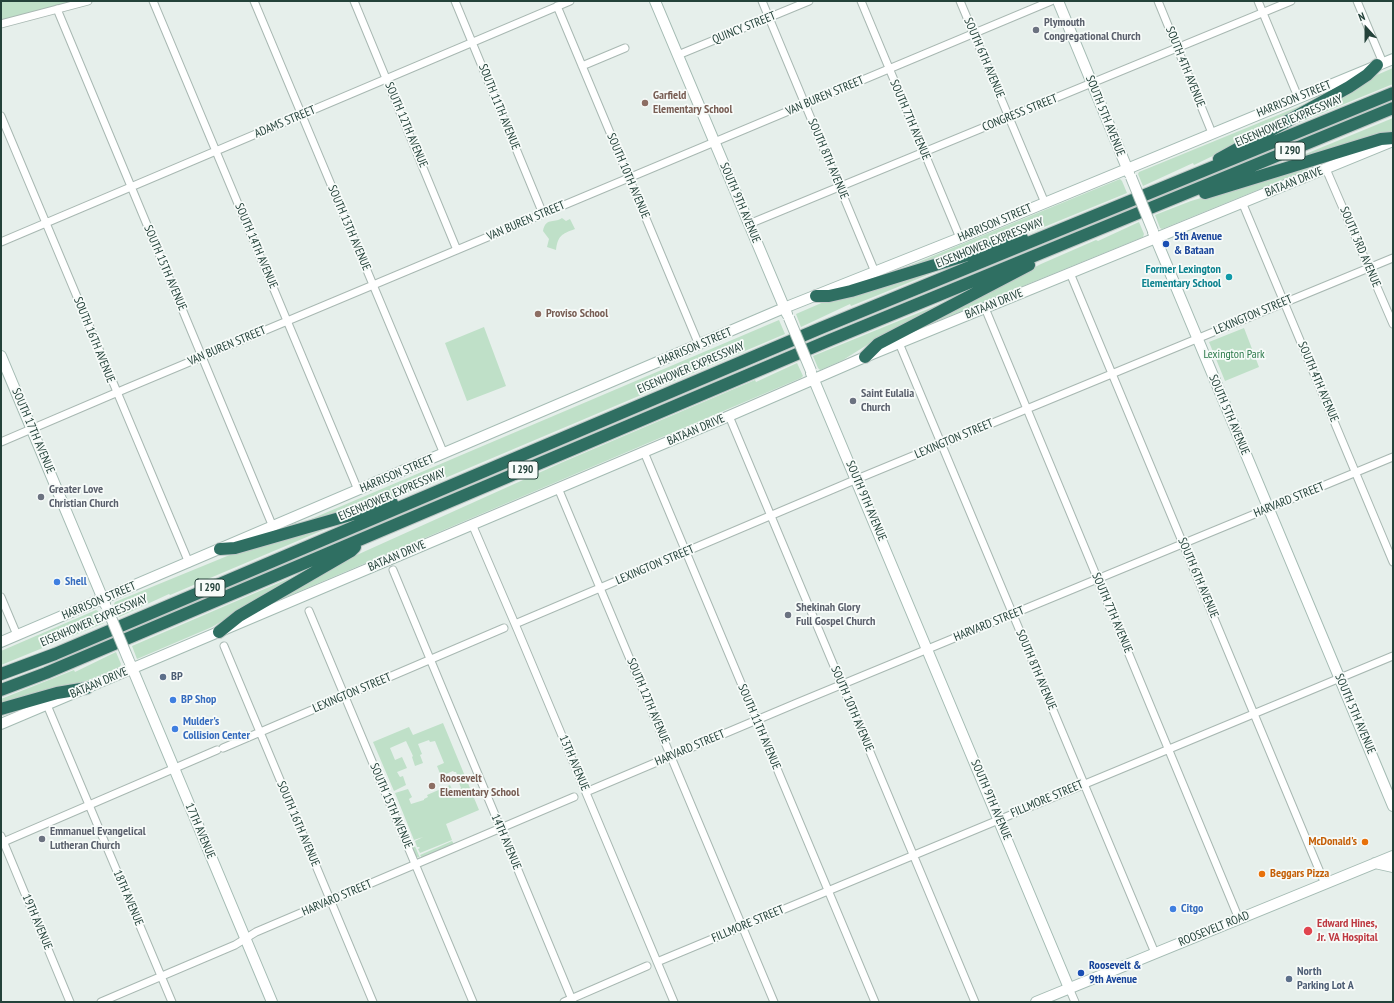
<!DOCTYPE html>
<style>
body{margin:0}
#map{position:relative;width:1394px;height:1003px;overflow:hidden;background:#e6efeb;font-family:"PT Sans Narrow",sans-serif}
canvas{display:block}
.frame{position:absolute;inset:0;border:2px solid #24423a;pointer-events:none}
.north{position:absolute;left:1346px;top:8px;width:40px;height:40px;-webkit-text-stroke:3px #f7fbf9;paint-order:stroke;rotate:339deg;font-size:11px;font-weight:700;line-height:16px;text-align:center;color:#24423a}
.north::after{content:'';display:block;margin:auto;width:14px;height:18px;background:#24423a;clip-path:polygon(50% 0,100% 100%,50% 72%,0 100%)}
</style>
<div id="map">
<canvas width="1394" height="1003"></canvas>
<div class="frame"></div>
<div class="north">N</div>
</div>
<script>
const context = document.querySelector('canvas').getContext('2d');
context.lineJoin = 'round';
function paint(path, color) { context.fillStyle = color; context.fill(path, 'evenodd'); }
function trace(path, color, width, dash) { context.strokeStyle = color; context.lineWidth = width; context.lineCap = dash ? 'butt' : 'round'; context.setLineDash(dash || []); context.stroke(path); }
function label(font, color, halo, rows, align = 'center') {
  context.font = font + ' "PT Sans Narrow",sans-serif'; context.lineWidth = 3.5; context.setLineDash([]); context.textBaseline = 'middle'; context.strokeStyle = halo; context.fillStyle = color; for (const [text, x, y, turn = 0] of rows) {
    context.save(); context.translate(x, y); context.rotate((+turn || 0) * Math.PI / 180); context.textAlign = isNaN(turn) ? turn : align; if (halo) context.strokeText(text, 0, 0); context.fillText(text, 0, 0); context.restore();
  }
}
const green = new Path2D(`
 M 1,1 L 76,1 L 1,20 Z
 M 1393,68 L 1393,84 L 1271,134 L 1372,77 Z
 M 1341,87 L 1221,152 L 1194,165 L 1193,163 L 1143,186 L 1138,174 L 1139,172 L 1322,97 L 1321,95 Z
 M 1393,118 L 1393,132 L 1274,167 Z
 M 1341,156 L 1162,229 L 1160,228 L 1155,215 L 1191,201 Z
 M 1120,179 L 1122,181 L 1127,193 L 1039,229 L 856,287 L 882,277 Z
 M 562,218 L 566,221 L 570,219 L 575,229 C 561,234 558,236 556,250 L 547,247 L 549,239 L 543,231 C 546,217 553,224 562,218 Z
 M 1139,222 L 1144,234 L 1143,237 L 893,339 L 1041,264 L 1096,240 L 1098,241 Z
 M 952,265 L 851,306 L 850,304 L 801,327 L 796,314 L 826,301 Z
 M 972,291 L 875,340 L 843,360 L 820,370 L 818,368 L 813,356 Z
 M 779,320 L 785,334 L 431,484 L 377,504 L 265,536 L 296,523 L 297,525 Z
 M 484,327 L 506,386 L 467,401 L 445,343 Z
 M 1244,328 L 1259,367 L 1225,381 L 1209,342 Z
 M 797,363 L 803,376 L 801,378 L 260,608 L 319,572 L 563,462 L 755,380 L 756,382 Z
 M 327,525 L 328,528 L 170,595 L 169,594 L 119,617 L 114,604 L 115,602 L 237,552 Z
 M 304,572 L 212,627 L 137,659 L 132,646 Z
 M 96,610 L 98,611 L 104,623 L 1,665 L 1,651 Z
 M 116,652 L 121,664 L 120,667 L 86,681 L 1,706 L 1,699 L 74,670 L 75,672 Z
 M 443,723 L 479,810 L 446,824 L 452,840 L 420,853 L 418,849 L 420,848 L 419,847 L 417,847 L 415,841 L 423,837 L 414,840 L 395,793 L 408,789 L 412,797 L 409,799 L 411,804 L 424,800 L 424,799 L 428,797 L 427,795 L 450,785 L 453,791 L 461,788 L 459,783 L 460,782 L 456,772 L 454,772 L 453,771 L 441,776 L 437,766 L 444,763 L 435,741 L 430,742 L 429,740 L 418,744 L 422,754 L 420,755 L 423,763 L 415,766 L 412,757 L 413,756 L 406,741 L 390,748 L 395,760 L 402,757 L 407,768 L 397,772 L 400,777 L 403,776 L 406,785 L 394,791 L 373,742 L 409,727 L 413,735 Z
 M 405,823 L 420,858 L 415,856 L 403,827 Z
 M 452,841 L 454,844 L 422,858 L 420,855 Z`);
const street = new Path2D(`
 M 153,1 L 358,490
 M 254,1 L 444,454
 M 354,1 L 457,250
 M 455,1 L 543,214
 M 762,1 L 875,272
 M 861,1 L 960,238
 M 960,1 L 1045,203
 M 1158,1 L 1212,133
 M 1258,1 L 1298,97
 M 1357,1 L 1383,63
 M 557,6 L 699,345
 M 57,9 L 273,527
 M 1,24 L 88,1
 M 678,55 L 809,1
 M 582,66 L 625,48
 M 1,116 L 189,563
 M 1326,169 L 1393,324
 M 1242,202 L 1393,562
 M 749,224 L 1291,1
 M 1,242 L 570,1
 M 1070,273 L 1325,884
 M 985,308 L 1239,919
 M 899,343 L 1155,953
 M 729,416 L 975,1002
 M 1,442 L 125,389 L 1051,1
 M 644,452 L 875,1002
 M 558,488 L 774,1002
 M 472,524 L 518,631 L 674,1002
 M 393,570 L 573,1002
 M 1,597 L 17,635
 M 309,611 L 473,1002
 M 515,624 L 857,479 L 1393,258
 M 224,646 L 373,1002
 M 47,705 L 172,1002
 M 223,748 L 504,628
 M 586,792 L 797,703 L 1393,457
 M 1,836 L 70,1002
 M 1,843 L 217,750
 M 657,962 L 1393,656
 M 1069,988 L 1075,1002
 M 101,1002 L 235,945 L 256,932 L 574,797
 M 564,1002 L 647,966`);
const secondary = new Path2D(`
 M 655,1 L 787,314
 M 1058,1 L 1129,173
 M 1153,232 L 1393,806
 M 1,356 L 105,604
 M 811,373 L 1069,988
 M 1,642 L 784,308 L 960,238 L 1393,59
 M 130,663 L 272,1002
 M 1,724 L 729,416 L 865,357 L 1393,141
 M 1375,863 L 1393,867
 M 1036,1002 L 1393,856`);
const highway = new Path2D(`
 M 1219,159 L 1349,87 L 1367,75 L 1377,65
 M 1205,193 L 1381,139 L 1393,138
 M 816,296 L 829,296 L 851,291 L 1022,238
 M 865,357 L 878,344 L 1029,265
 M 220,549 L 235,548 L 392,503
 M 219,632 L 239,616 L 351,551 L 355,547
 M 1,674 L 55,654 L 821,328 L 1393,93
 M 1,690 L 46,673 L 830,340 L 1393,108
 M 1,709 L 57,693 L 87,688`);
const secondaryBridge = new Path2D(`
 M 1131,177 L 1153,231
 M 789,318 L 811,371
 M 107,608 L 129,661`);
const markers = [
 [1036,30,4,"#6b7280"],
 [645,103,4,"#8d6e63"],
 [1166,244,4,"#1a4fb4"],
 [1229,277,4,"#0f9aa8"],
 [538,314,4,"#8d6e63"],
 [853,401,4,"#6b7280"],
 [41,497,4,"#6b7280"],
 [57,582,4,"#3f7fe0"],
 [788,615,4,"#6b7280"],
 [163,677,4,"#5c6f8a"],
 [173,700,4,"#3f7fe0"],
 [175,729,4,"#3f7fe0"],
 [432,786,4,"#8d6e63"],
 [42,839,4,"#6b7280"],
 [1365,842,4,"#e8710a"],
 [1262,874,4,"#e8710a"],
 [1173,909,4,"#3f7fe0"],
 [1308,931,5,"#e0444e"],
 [1081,973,4,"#1a4fb4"],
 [1289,979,4,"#5c6f8a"]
];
const shields = [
 [1290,151,30],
 [523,470,30],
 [210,588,30]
];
const shieldNames = [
 ["I 290",1290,151],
 ["I 290",523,470],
 ["I 290",210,588]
];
const worshipNames = [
 ["Plymouth",1044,23],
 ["Congregational Church",1044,37],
 ["Saint Eulalia",861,394],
 ["Church",861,408],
 ["Greater Love",49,490],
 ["Christian Church",49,504],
 ["Shekinah Glory",796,608],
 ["Full Gospel Church",796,622],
 ["Emmanuel Evangelical",50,832],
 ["Lutheran Church",50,846]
];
const streetNames = [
 ["QUINCY STREET",744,28,-22],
 ["SOUTH 6TH AVENUE",984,58,67],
 ["SOUTH 4TH AVENUE",1185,67,68],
 ["VAN BUREN STREET",825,96,-23],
 ["HARRISON STREET",1294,99,-22],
 ["SOUTH 11TH AVENUE",499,107,68],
 ["CONGRESS STREET",1020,113,-22],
 ["SOUTH 5TH AVENUE",1105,116,68],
 ["SOUTH 7TH AVENUE",910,120,67],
 ["EISENHOWER EXPRESSWAY",1289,121,-23],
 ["ADAMS STREET",285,122,-23],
 ["SOUTH 12TH AVENUE",406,125,67],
 ["SOUTH 8TH AVENUE",828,159,67],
 ["SOUTH 10TH AVENUE",628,176,67],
 ["BATAAN DRIVE",1294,182,-22],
 ["SOUTH 9TH AVENUE",740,203,67],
 ["VAN BUREN STREET",526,221,-23],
 ["HARRISON STREET",995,223,-23],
 ["SOUTH 13TH AVENUE",349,228,67],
 ["EISENHOWER EXPRESSWAY",990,243,-22],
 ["SOUTH 14TH AVENUE",256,246,67],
 ["SOUTH 3RD AVENUE",1360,247,67],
 ["SOUTH 15TH AVENUE",165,268,67],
 ["BATAAN DRIVE",994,304,-22],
 ["LEXINGTON STREET",1253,315,-23],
 ["SOUTH 16TH AVENUE",94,340,68],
 ["VAN BUREN STREET",227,346,-23],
 ["HARRISON STREET",695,347,-23],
 ["EISENHOWER EXPRESSWAY",691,368,-23],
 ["SOUTH 4TH AVENUE",1318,382,67],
 ["SOUTH 5TH AVENUE",1229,415,67],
 ["BATAAN DRIVE",696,430,-23],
 ["SOUTH 17TH AVENUE",33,431,67],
 ["LEXINGTON STREET",954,439,-23],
 ["HARRISON STREET",397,474,-23],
 ["EISENHOWER EXPRESSWAY",392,495,-23],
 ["HARVARD STREET",1289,500,-22],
 ["SOUTH 9TH AVENUE",866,501,67],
 ["BATAAN DRIVE",397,556,-23],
 ["LEXINGTON STREET",655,565,-23],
 ["SOUTH 6TH AVENUE",1198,578,67],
 ["HARRISON STREET",99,601,-23],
 ["SOUTH 7TH AVENUE",1112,613,67],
 ["EISENHOWER EXPRESSWAY",94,621,-23],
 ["HARVARD STREET",989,624,-22],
 ["SOUTH 8TH AVENUE",1036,670,67],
 ["BATAAN DRIVE",99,683,-23],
 ["LEXINGTON STREET",352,693,-23],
 ["SOUTH 12TH AVENUE",648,701,67],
 ["SOUTH 10TH AVENUE",852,709,67],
 ["SOUTH 5TH AVENUE",1355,714,67],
 ["SOUTH 11TH AVENUE",759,727,67],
 ["HARVARD STREET",690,748,-23],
 ["13TH AVENUE",574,763,67],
 ["FILLMORE STREET",1047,799,-23],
 ["SOUTH 9TH AVENUE",991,800,67],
 ["SOUTH 15TH AVENUE",391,806,67],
 ["SOUTH 16TH AVENUE",298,824,67],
 ["17TH AVENUE",200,831,67],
 ["14TH AVENUE",506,842,67],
 ["18TH AVENUE",128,898,67],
 ["HARVARD STREET",337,898,-23],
 ["19TH AVENUE",37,922,67],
 ["FILLMORE STREET",748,924,-23],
 ["ROOSEVELT ROAD",1214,929,-22]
];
const educationNames = [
 ["Garfield",653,96],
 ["Elementary School",653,110],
 ["Proviso School",546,314],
 ["Roosevelt",440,779],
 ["Elementary School",440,793]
];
const transitNames = [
 ["5th Avenue",1174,237],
 ["& Bataan",1174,251],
 ["Roosevelt &",1089,966],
 ["9th Avenue",1089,980]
];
const cultureNames = [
 ["Former Lexington",1221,270],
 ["Elementary School",1221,284]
];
const parkNames = [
 ["Lexington Park",1234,355]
];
const shopNames = [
 ["Shell",65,582],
 ["BP Shop",181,700],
 ["Mulder's",183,722],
 ["Collision Center",183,736],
 ["Citgo",1181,909]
];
const serviceNames = [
 ["BP",171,677],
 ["North",1297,972],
 ["Parking Lot A",1297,986]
];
const foodNames = [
 ["McDonald's",1357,842],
 ["Beggars Pizza",1270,874,"left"]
];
const healthNames = [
 ["Edward Hines,",1317,924],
 ["Jr. VA Hospital",1317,938]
];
paint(green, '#bfe0c8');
trace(street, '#a8b8b2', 9);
trace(secondary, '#a4bbb3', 12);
trace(highway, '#c2cac8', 14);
trace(street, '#fff', 7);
trace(secondary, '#fff', 10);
trace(highway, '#2f6f62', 12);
trace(secondaryBridge, '#a4bbb3', 12, []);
trace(secondaryBridge, '#fff', 10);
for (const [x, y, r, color] of markers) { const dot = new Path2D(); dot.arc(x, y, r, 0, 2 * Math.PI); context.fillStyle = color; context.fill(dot); trace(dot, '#f7fbf9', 1.5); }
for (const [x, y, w] of shields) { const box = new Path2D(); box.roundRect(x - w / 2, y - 9, w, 18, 3); context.fillStyle = '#f7fbf9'; context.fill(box); trace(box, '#24423a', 1); }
label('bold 11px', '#24423a', null, shieldNames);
label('bold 12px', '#5b616d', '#f7fbf9', worshipNames, 'left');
label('12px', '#24423a', '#f7fbf9', streetNames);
label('bold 12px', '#785e54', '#f7fbf9', educationNames, 'left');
label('bold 12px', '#164399', '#f7fbf9', transitNames, 'left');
label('bold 12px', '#0d838f', '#f7fbf9', cultureNames, 'right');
label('12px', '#2d7a4b', '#f7fbf9', parkNames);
label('bold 12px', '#366cbe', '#f7fbf9', shopNames, 'left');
label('bold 12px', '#4e5e75', '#f7fbf9', serviceNames, 'left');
label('bold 12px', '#c56008', '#f7fbf9', foodNames, 'right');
label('bold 12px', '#be3a42', '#f7fbf9', healthNames, 'left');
</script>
